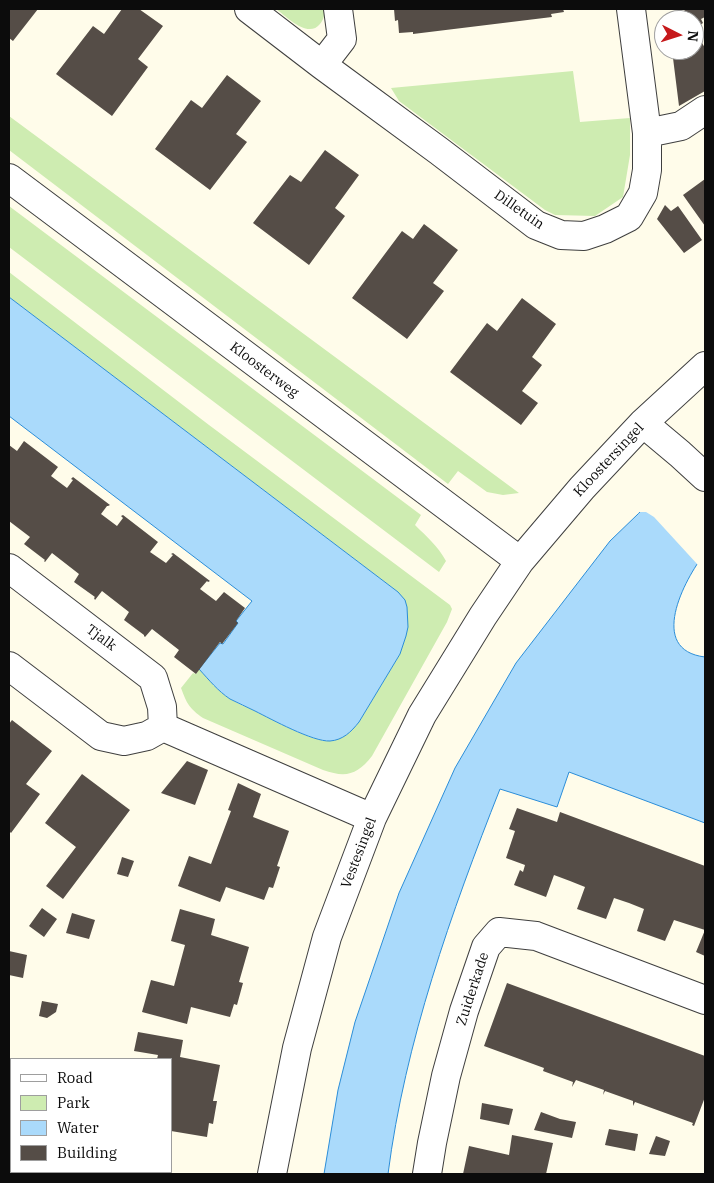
<!DOCTYPE html>
<style>
body{margin:0}
#map{position:relative;width:714px;height:1183px;overflow:hidden;background:#fffcea;font-family:"IBM Plex Serif",serif}
canvas{display:block}
.frame{position:absolute;inset:0;border:10px solid #0c0c0c;pointer-events:none}
.legend{position:absolute;left:10px;top:1058px;width:162px;height:115px;box-sizing:border-box;background:#fff;border:1px solid #9e9e9e;margin:0;padding:6px 9px;list-style:none;font-size:15px;color:#0c0c0c}
.legend li{display:flex;align-items:center;gap:10px;height:25px}
.legend b{width:25px;border:1px solid #9e9e9e}
.north{position:absolute;left:654px;top:10px;width:50px;height:50px;box-sizing:border-box;background:#fff;border:1px solid #9e9e9e;border-radius:50%;rotate:95deg;font-size:14px;font-weight:700;line-height:20px;text-align:center;color:#0c0c0c}
.north::after{content:'';display:block;margin:auto;width:18px;height:22px;background:#c6191b;clip-path:polygon(50% 0,100% 100%,50% 72%,0 100%)}
</style>
<div id="map">
<canvas width="714" height="1183"></canvas>
<div class="frame"></div>
<ul class="legend">
<li><b style="height:6px;background:#fff"></b>Road</li>
<li><b style="height:14px;background:#ceecb1"></b>Park</li>
<li><b style="height:14px;background:#aadafb"></b>Water</li>
<li><b style="height:14px;background:#554d47"></b>Building</li>
</ul>
<div class="north">N</div>
</div>
<script>
const context = document.querySelector('canvas').getContext('2d');
context.lineJoin = 'round';
function paint(path, color) { context.fillStyle = color; context.fill(path, 'evenodd'); }
function trace(path, color, width, dash) { context.strokeStyle = color; context.lineWidth = width; context.lineCap = dash ? 'butt' : 'round'; context.setLineDash(dash || []); context.stroke(path); }
function label(font, color, halo, rows, align = 'center') {
  context.font = font + ' "IBM Plex Serif",serif'; context.lineWidth = 5; context.setLineDash([]); context.textBaseline = 'middle'; context.strokeStyle = halo; context.fillStyle = color; for (const [text, x, y, turn = 0] of rows) {
    context.save(); context.translate(x, y); context.rotate((+turn || 0) * Math.PI / 180); context.textAlign = isNaN(turn) ? turn : align; if (halo) context.strokeText(text, 0, 0); context.fillText(text, 0, 0); context.restore();
  }
}
const green = new Path2D(`
 M 276,9 L 324,9 C 325,14 324,19 320,24 C 308,39 287,17 276,9 Z
 M 573,71 L 580,122 L 630,118 L 630,155 L 623,197 L 595,216 L 555,215 L 545,210 L 399,101 L 391,88 Z
 M 9,116 L 519,493 L 503,495 L 487,492 L 458,471 L 448,484 L 9,150 Z
 M 9,206 L 421,515 L 415,525 C 427,537 438,546 446,561 L 439,572 L 9,247 Z
 M 9,272 L 209,425 L 450,605 L 452,609 L 447,622 L 372,756 C 357,775 346,778 323,770 L 203,718 C 189,708 187,704 181,688 L 193,673 L 196,674 L 199,669 C 209,680 218,691 230,699 C 237,703 244,706 251,709 C 267,717 314,743 330,741 C 342,739 351,732 359,722 L 400,654 L 398,592 L 9,297 Z`);
const water = new Path2D(`
 M 9,297 L 398,592 L 405,600 L 407,607 L 408,627 L 406,636 L 400,654 L 359,722 C 351,732 343,740 330,741 C 313,742 271,719 255,711 C 247,707 238,703 230,699 C 218,691 209,680 199,669 L 220,643 L 223,644 L 238,623 L 236,621 L 252,601 L 9,416 Z
 M 705,444 L 705,553 C 684,580 647,650 705,657 L 705,823 L 569,772 L 557,807 L 500,789 C 451,913 405,1042 388,1174 L 324,1174 L 338,1090 L 355,1022 L 399,893 L 455,768 L 516,663 L 610,541 L 638,514 Z`);
const pier = new Path2D(`
 M 705,442 L 705,555 L 698,565 L 654,517 L 646,512 L 636,512 Z`);
const building = new Path2D(`
 M 9,9 L 38,9 L 13,41 L 9,38 Z
 M 122,9 L 139,9 L 163,26 L 138,59 L 148,67 L 112,116 L 56,74 L 93,26 L 104,34 Z
 M 394,9 L 563,9 L 564,12 L 551,14 L 552,17 L 413,34 L 413,32 L 399,33 L 398,20 L 395,21 Z
 M 687,9 L 705,9 L 705,17 L 701,19 L 703,23 L 694,29 L 694,20 L 678,20 L 685,16 L 682,12 Z
 M 694,29 L 705,48 L 705,91 L 679,106 L 672,50 L 694,50 Z
 M 227,75 L 261,101 L 236,134 L 247,142 L 210,190 L 155,149 L 191,100 L 202,108 Z
 M 325,150 L 359,175 L 335,208 L 345,216 L 309,265 L 253,223 L 290,175 L 301,182 Z
 M 705,179 L 705,226 L 683,195 Z
 M 665,205 L 671,211 L 678,206 L 702,240 L 684,253 L 657,219 Z
 M 424,224 L 458,250 L 433,283 L 444,291 L 407,339 L 352,298 L 402,231 L 413,239 Z
 M 522,298 L 556,324 L 532,357 L 542,365 L 522,391 L 538,403 L 521,425 L 450,372 L 487,323 L 497,331 Z
 M 24,441 L 58,467 L 51,476 L 67,488 L 73,480 L 71,479 L 73,477 L 110,505 L 108,506 L 107,506 L 101,514 L 117,526 L 123,518 L 121,516 L 123,515 L 158,542 L 150,552 L 166,563 L 173,555 L 171,554 L 173,553 L 210,581 L 208,582 L 207,581 L 200,589 L 216,601 L 224,592 L 245,608 L 236,621 L 238,623 L 222,644 L 220,642 L 196,674 L 174,657 L 179,650 L 152,629 L 145,637 L 144,636 L 144,635 L 124,620 L 129,612 L 102,591 L 95,600 L 94,598 L 95,597 L 74,582 L 79,574 L 52,553 L 45,562 L 44,561 L 45,560 L 24,544 L 30,537 L 9,521 L 9,445 L 17,451 Z
 M 12,720 L 52,751 L 26,784 L 40,794 L 11,833 L 9,831 L 9,724 Z
 M 187,761 L 208,770 L 195,805 L 161,793 Z
 M 82,774 L 130,810 L 63,899 L 46,886 L 76,847 L 45,823 Z
 M 238,783 L 261,794 L 253,817 L 289,831 L 277,866 L 280,867 L 273,888 L 269,887 L 264,900 L 226,887 L 220,902 L 178,886 L 189,856 L 211,864 L 231,811 L 228,810 Z
 M 517,808 L 557,822 L 560,812 L 705,866 L 705,956 L 696,952 L 705,930 L 674,920 L 665,941 L 637,931 L 644,909 L 629,903 L 614,898 L 606,919 L 577,909 L 585,887 L 570,881 L 554,875 L 546,897 L 514,885 L 520,870 L 523,872 L 525,865 L 506,858 L 515,831 L 509,829 Z
 M 122,857 L 134,861 L 128,877 L 117,874 Z
 M 42,908 L 57,919 L 44,937 L 29,926 Z
 M 180,909 L 215,919 L 211,935 L 249,947 L 239,982 L 243,983 L 237,1005 L 234,1004 L 230,1017 L 191,1007 L 187,1024 L 142,1012 L 151,980 L 174,986 L 185,945 L 171,941 Z
 M 72,913 L 95,920 L 89,939 L 66,933 Z
 M 9,951 L 27,955 L 23,978 L 9,975 Z
 M 507,983 L 705,1056 L 705,1097 L 694,1126 L 692,1125 L 693,1123 L 635,1102 L 633,1106 L 633,1101 L 605,1091 L 603,1095 L 604,1090 L 576,1080 L 572,1087 L 573,1082 L 543,1071 L 544,1068 L 484,1046 Z
 M 42,1001 L 58,1004 L 56,1012 L 47,1018 L 39,1016 Z
 M 138,1032 L 183,1040 L 180,1057 L 220,1065 L 213,1101 L 217,1101 L 213,1124 L 209,1123 L 207,1137 L 171,1131 L 171,1059 L 157,1059 L 158,1055 L 134,1051 Z
 M 482,1103 L 513,1109 L 509,1125 L 480,1119 Z
 M 541,1112 L 560,1119 L 576,1122 L 572,1138 L 534,1130 Z
 M 9,1114 L 11,1114 L 11,1138 L 9,1139 Z
 M 609,1129 L 638,1134 L 635,1151 L 605,1145 Z
 M 512,1135 L 553,1143 L 546,1174 L 463,1174 L 469,1146 L 509,1155 Z
 M 656,1136 L 670,1141 L 665,1156 L 649,1154 Z
 M 9,1142 L 11,1142 L 11,1168 L 9,1168 Z
 M 124,1172 L 161,1172 L 161,1174 L 123,1174 Z`);
const minor = new Path2D(`
 M 249,9 L 322,65 L 439,151 L 536,225 L 561,235 L 584,236 L 605,229 L 629,217 L 643,193 L 647,170 L 647,133 L 631,9
 M 322,65 L 342,39 L 338,9
 M 647,133 L 681,126 L 705,110
 M 9,178 L 520,561
 M 643,423 L 680,454 L 705,477
 M 9,568 L 153,678 L 162,707 L 163,727
 M 9,666 L 101,736 L 124,741 L 147,736 L 163,727
 M 163,727 L 372,818
 M 272,1174 L 297,1048 L 327,937 L 372,818 L 422,715 L 483,616 L 520,561 L 582,488 L 643,423 L 705,366
 M 427,1174 L 432,1143 L 446,1076 L 464,1011 L 486,947 L 499,932 L 536,936 L 705,1000`);
const streetNames = [
 ["Dilletuin",519,210,35],
 ["Kloosterweg",264,370,37],
 ["Kloostersingel",609,460,-47],
 ["Tjalk",101,638,37],
 ["Vestesingel",359,853,-69],
 ["Zuiderkade",473,989,-72]
];
paint(green, '#ceecb1');
paint(water, '#aadafb');
trace(water, '#2b8dd8', 1);
paint(pier, '#fffcea');
paint(building, '#554d47');
trace(minor, '#3f3f3f', 30);
trace(minor, '#fff', 28);
label('14px', '#0c0c0c', '#fff', streetNames);
</script>
